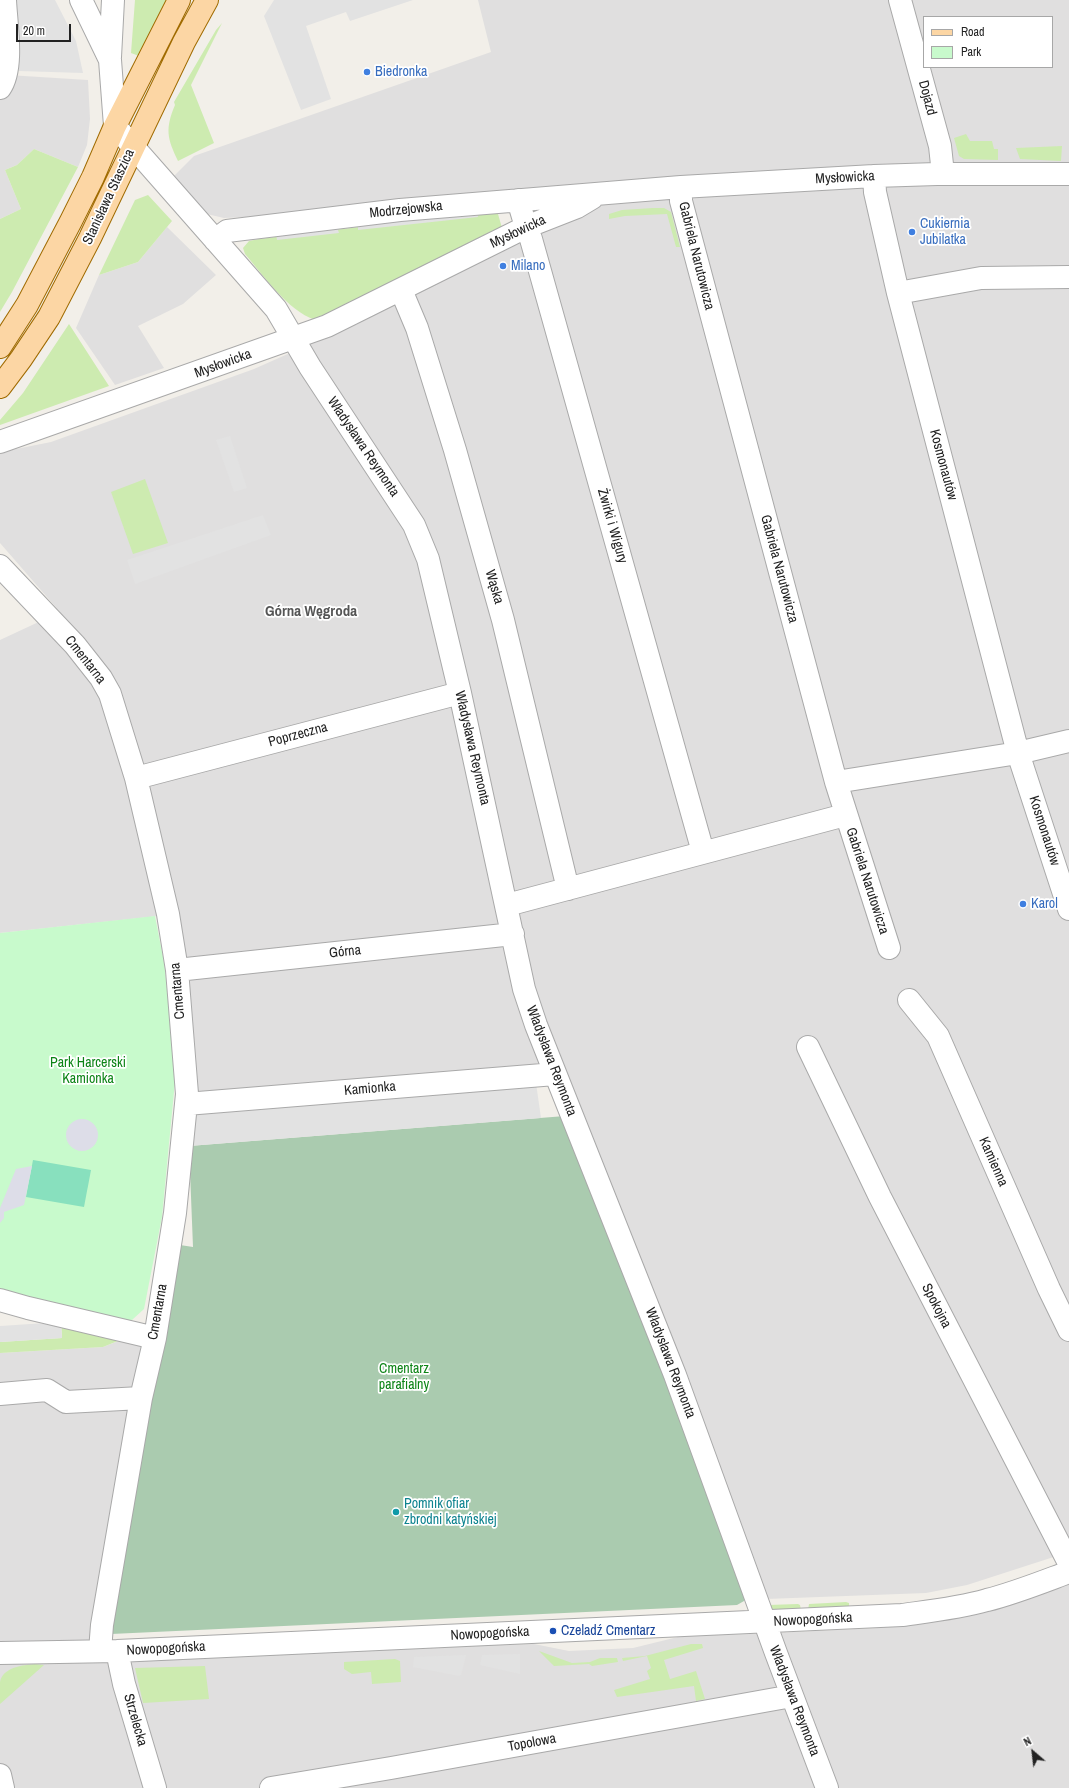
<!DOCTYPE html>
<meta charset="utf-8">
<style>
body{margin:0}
#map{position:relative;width:1069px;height:1788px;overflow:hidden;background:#f2efe9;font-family:"Archivo Narrow",sans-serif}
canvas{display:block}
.legend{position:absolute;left:923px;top:16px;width:130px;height:52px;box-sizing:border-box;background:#fff;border:1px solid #a7a7a7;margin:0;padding:5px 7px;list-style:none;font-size:12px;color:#222}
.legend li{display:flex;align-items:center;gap:8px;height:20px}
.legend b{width:20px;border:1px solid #a7a7a7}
.north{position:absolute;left:1013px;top:1732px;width:40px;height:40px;-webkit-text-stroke:3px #fff;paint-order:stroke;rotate:332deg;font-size:11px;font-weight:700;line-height:16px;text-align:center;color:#222}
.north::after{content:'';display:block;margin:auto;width:14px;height:18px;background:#222;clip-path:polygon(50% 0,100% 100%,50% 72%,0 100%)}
.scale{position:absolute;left:16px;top:24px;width:55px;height:18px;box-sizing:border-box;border:2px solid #222;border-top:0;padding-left:5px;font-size:12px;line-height:14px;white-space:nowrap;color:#222;-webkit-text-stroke:3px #fff;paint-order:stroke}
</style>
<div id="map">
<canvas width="1069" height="1788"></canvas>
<ul class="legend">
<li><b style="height:5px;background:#fcd6a4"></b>Road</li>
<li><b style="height:11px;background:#c8facc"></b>Park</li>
</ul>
<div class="north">N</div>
<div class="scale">20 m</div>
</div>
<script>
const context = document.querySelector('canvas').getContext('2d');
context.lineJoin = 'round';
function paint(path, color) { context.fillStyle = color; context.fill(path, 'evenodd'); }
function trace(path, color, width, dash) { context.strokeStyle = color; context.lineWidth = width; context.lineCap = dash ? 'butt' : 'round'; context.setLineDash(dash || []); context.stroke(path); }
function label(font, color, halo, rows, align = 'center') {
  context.font = font + ' "Archivo Narrow",sans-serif'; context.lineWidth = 3.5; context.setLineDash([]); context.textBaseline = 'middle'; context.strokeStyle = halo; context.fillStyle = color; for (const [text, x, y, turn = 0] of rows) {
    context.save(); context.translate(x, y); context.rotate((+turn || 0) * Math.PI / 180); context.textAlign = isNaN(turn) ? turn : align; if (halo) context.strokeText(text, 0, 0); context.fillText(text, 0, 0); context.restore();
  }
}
const residential = new Path2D(`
 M 478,0 L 1069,0 L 1069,1560 L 1066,1553 L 967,1585 L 926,1593 L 766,1599 L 559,1063 L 187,1094 L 168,915 L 0,933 L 0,640 L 60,612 L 0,543 L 0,454 L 6,451 L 51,442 L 254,369 L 308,345 L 329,332 L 541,226 L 525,192 L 334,213 L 224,218 L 207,214 L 172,178 L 194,156 L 491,52 ZM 924,17 L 1052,17 L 1052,67 L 924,67 Z
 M 8,75 L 88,80 L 90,119 L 87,145 L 78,167 L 34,149 L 17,165 L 5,170 L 21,209 L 0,219 L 0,91 Z
 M 167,227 L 216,275 L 183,304 L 138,326 L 164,368 L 115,385 L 76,328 L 99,275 L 138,262 Z
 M 136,1334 L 155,1338 L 95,1661 L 407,1646 L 534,1644 L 569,1651 L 633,1648 L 686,1635 L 751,1634 L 877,1628 L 952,1618 L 1069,1582 L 1069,1788 L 3,1788 L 0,1775 L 0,1353 L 103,1347 Z`);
const grass = new Path2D(`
 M 135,0 L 168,0 L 139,56 L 131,53 Z
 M 222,23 L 191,85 L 214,143 L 178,161 C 167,138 165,129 175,105 L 174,102 L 216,30 Z
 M 966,134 L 970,141 L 992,141 L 994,149 L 998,149 L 998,160 L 964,159 L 959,156 L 954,138 Z
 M 1062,146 L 1061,161 L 1020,159 L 1016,148 Z
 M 34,149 L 78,167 L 12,292 L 0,312 L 0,219 L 21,209 L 5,170 L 17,165 Z
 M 148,195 L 172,221 L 138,262 L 99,275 L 135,200 Z
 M 653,208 L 664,208 L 671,212 L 680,247 L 676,247 L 667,214 L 625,216 L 609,219 L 609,214 L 622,210 Z
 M 493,211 L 498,214 L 502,228 L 315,320 C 287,310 264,276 245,254 L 243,248 L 249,241 L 259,239 Z
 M 69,324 L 109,386 L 0,425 L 0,420 L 23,393 Z
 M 145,479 L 168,543 L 133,554 L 111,492 Z
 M 61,1322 L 125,1338 L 103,1347 L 0,1353 L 0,1342 L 62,1338 Z
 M 846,1602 L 849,1603 L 849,1607 L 808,1610 L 809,1604 Z
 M 798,1604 L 800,1605 L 801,1610 C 790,1610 775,1614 768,1605 Z
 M 691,1644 L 702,1644 L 703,1648 L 664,1660 L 670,1679 L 696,1671 L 705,1699 L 696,1701 L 694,1686 L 617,1697 L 614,1690 L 650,1679 L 647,1671 L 651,1668 L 647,1656 L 623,1661 L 622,1658 L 645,1656 Z
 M 539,1651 L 572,1663 L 590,1662 L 600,1658 L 617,1658 L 618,1662 L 592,1666 L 589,1664 L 554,1666 Z
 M 395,1659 L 400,1661 L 401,1682 L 372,1684 L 371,1672 L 352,1674 L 344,1669 L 344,1662 Z
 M 35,1664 L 44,1665 L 0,1704 C 0,1697 0,1689 0,1682 C 3,1667 23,1665 35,1664 Z
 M 205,1666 L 209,1699 L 143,1703 L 135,1668 Z`);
const cemetery = new Path2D(`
 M 565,1116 L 666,1380 L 745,1597 L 744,1601 L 737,1605 L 111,1634 L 151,1401 L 180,1245 L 193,1247 L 189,1146 Z`);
const park = new Path2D(`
 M 155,916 L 164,962 L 176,1071 L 162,1217 L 144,1309 L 132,1320 L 122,1321 L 0,1290 L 0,933 Z`);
const pitch = new Path2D(`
 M 33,1160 L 91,1170 L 84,1207 L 26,1197 Z`);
const parking = new Path2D(`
 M 16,0 L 55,0 L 76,41 L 83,73 L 19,71 Z
 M 274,0 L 413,0 L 350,21 L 346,12 L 306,26 L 331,99 L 301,110 L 264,16 Z
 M 477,211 L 478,217 L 358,230 L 358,224 Z
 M 337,227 L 339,233 L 277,240 L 276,234 Z
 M 230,436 L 247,488 L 234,492 L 216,440 Z
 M 263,515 L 271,535 L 135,584 L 127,560 Z
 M 535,1076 L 541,1118 L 189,1146 L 186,1104 Z
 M 61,1322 L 62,1338 L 0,1342 L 0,1326 Z
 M 520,1654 L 520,1674 L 480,1665 L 482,1655 Z
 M 466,1655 L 461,1675 L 459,1676 L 413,1667 L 414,1657 Z`);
const plaza = new Path2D(`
 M66 1135a16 16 0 1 1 32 0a16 16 0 1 1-32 0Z
 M 32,1166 L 24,1205 L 4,1212 L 4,1218 L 0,1223 L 0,1208 L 16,1169 Z`);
const minor = new Path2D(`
 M 81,0 L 110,60 L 115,126 L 276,309 L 310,367 L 414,525 L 428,559 L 460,693 L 524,989 L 536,1025 L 675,1375 L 776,1653 L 827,1788
 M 900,0 L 940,146 L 943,174
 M 110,57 L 113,0
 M 0,88 C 14,68 6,24 5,0
 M 874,176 L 875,192 L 898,293 L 1018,753 L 1069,909
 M 681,187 L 681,201 L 836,782 L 889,948
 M 518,200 L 526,227 L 531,239 L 703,852
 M 215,240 L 227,231 L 400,210 L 681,187 L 874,176 L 937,174 L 1069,174
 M 401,290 L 417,328 L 455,450 L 503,620 L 568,889
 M 898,293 L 981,278 L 1069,277
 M 0,442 L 327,326 L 526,227 L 577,207 L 592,198
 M 0,566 L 75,645 L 101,678 L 110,694 L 136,778 L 168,914 L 177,970 L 187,1094 L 175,1213 L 155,1338 L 141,1398 L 102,1625 L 100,1651
 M 136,778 L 460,693
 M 836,782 L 1018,753 L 1069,741
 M 507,905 L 845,815
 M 177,970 L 513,934
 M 909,1000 L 938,1036 L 1049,1289 L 1069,1330
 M 808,1047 L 880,1197 L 1069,1563
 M 186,1104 L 555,1074
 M 0,1300 L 28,1308 L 155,1338
 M 0,1394 L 47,1390 L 66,1402 L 141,1398
 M 117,1651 L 124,1684 L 155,1788
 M 0,1653 L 117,1651 L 902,1615 C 931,1611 959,1608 987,1600 C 1015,1593 1042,1582 1069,1572
 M 0,1775 L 3,1788
 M 271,1788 L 391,1768 L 792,1696`);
const major = new Path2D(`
 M 0,347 L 27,305 L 71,221 L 93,177 L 115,126 L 179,0
 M 0,387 L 21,359 L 49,317 L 90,238 L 184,42 L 207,0`);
const markers = [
 [367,72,4,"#3f7fe0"],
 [912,232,4,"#3f7fe0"],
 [503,266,4,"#3f7fe0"],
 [1023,904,4,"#3f7fe0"],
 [396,1512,4,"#0f9aa8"],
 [553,1631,4,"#1a4fb4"]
];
const shopNames = [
 ["Biedronka",375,72],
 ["Cukiernia",920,224],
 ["Jubilatka",920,240],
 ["Milano",511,266],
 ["Karol",1031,904]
];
const streetNames = [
 ["Dojazd",927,98,75],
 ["Mysłowicka",845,178,-3],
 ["Stanisława Staszica",109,197,-65],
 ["Modrzejowska",406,210,-6],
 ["Mysłowicka",518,232,-25],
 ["Gabriela Narutowicza",696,256,76],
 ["Mysłowicka",223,364,-20],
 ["Władysława Reymonta",363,447,56],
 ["Kosmonautów",943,465,75],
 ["Żwirki i Wigury",612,526,74],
 ["Gabriela Narutowicza",779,569,75],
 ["Wąska",494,587,74],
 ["Cmentarna",85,660,52],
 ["Poprzeczna",298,735,-15],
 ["Władysława Reymonta",472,748,77],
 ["Kosmonautów",1044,831,72],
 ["Gabriela Narutowicza",867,881,72],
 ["Górna",345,952,-6],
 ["Cmentarna",178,991,-95],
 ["Władysława Reymonta",551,1061,69],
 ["Kamionka",370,1089,-5],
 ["Kamienna",993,1162,66],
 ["Spokojna",936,1306,63],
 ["Cmentarna",158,1312,-80],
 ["Władysława Reymonta",670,1363,69],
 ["Nowopogońska",813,1620,-3],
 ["Nowopogońska",490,1634,-3],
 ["Nowopogońska",166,1649,-3],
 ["Władysława Reymonta",794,1701,69],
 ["Strzelecka",135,1720,74],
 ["Topolowa",532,1743,-10]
];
const parkNames = [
 ["Park Harcerski",88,1063],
 ["Kamionka",88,1079],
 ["Cmentarz",404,1369],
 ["parafialny",404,1385]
];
const cultureNames = [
 ["Pomnik ofiar",404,1504],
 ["zbrodni katyńskiej",404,1520]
];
const transitNames = [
 ["Czeladź Cmentarz",561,1631]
];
const neighbourhoodNames = [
 ["Górna Węgroda",311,612]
];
paint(residential, '#e0dfdf');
paint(grass, '#cdebb0');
paint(cemetery, '#aacbaf');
paint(park, '#c8facc');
paint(pitch, '#88e0be');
paint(parking, '#e2e2e2');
paint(plaza, '#dddde8');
trace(minor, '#a9a9a9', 24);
trace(major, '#a06b00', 24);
trace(minor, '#fff', 22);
trace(major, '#fcd6a4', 22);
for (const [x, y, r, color] of markers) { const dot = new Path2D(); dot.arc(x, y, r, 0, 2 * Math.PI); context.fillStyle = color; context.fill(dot); trace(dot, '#fff', 1.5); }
label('14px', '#366cbe', '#fff', shopNames, 'left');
label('14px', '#222', '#fff', streetNames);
label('14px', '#0c8416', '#fff', parkNames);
label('14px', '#0d838f', '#fff', cultureNames, 'left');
label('14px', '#164399', '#fff', transitNames, 'left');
label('bold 15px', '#555', '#fff', neighbourhoodNames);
</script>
